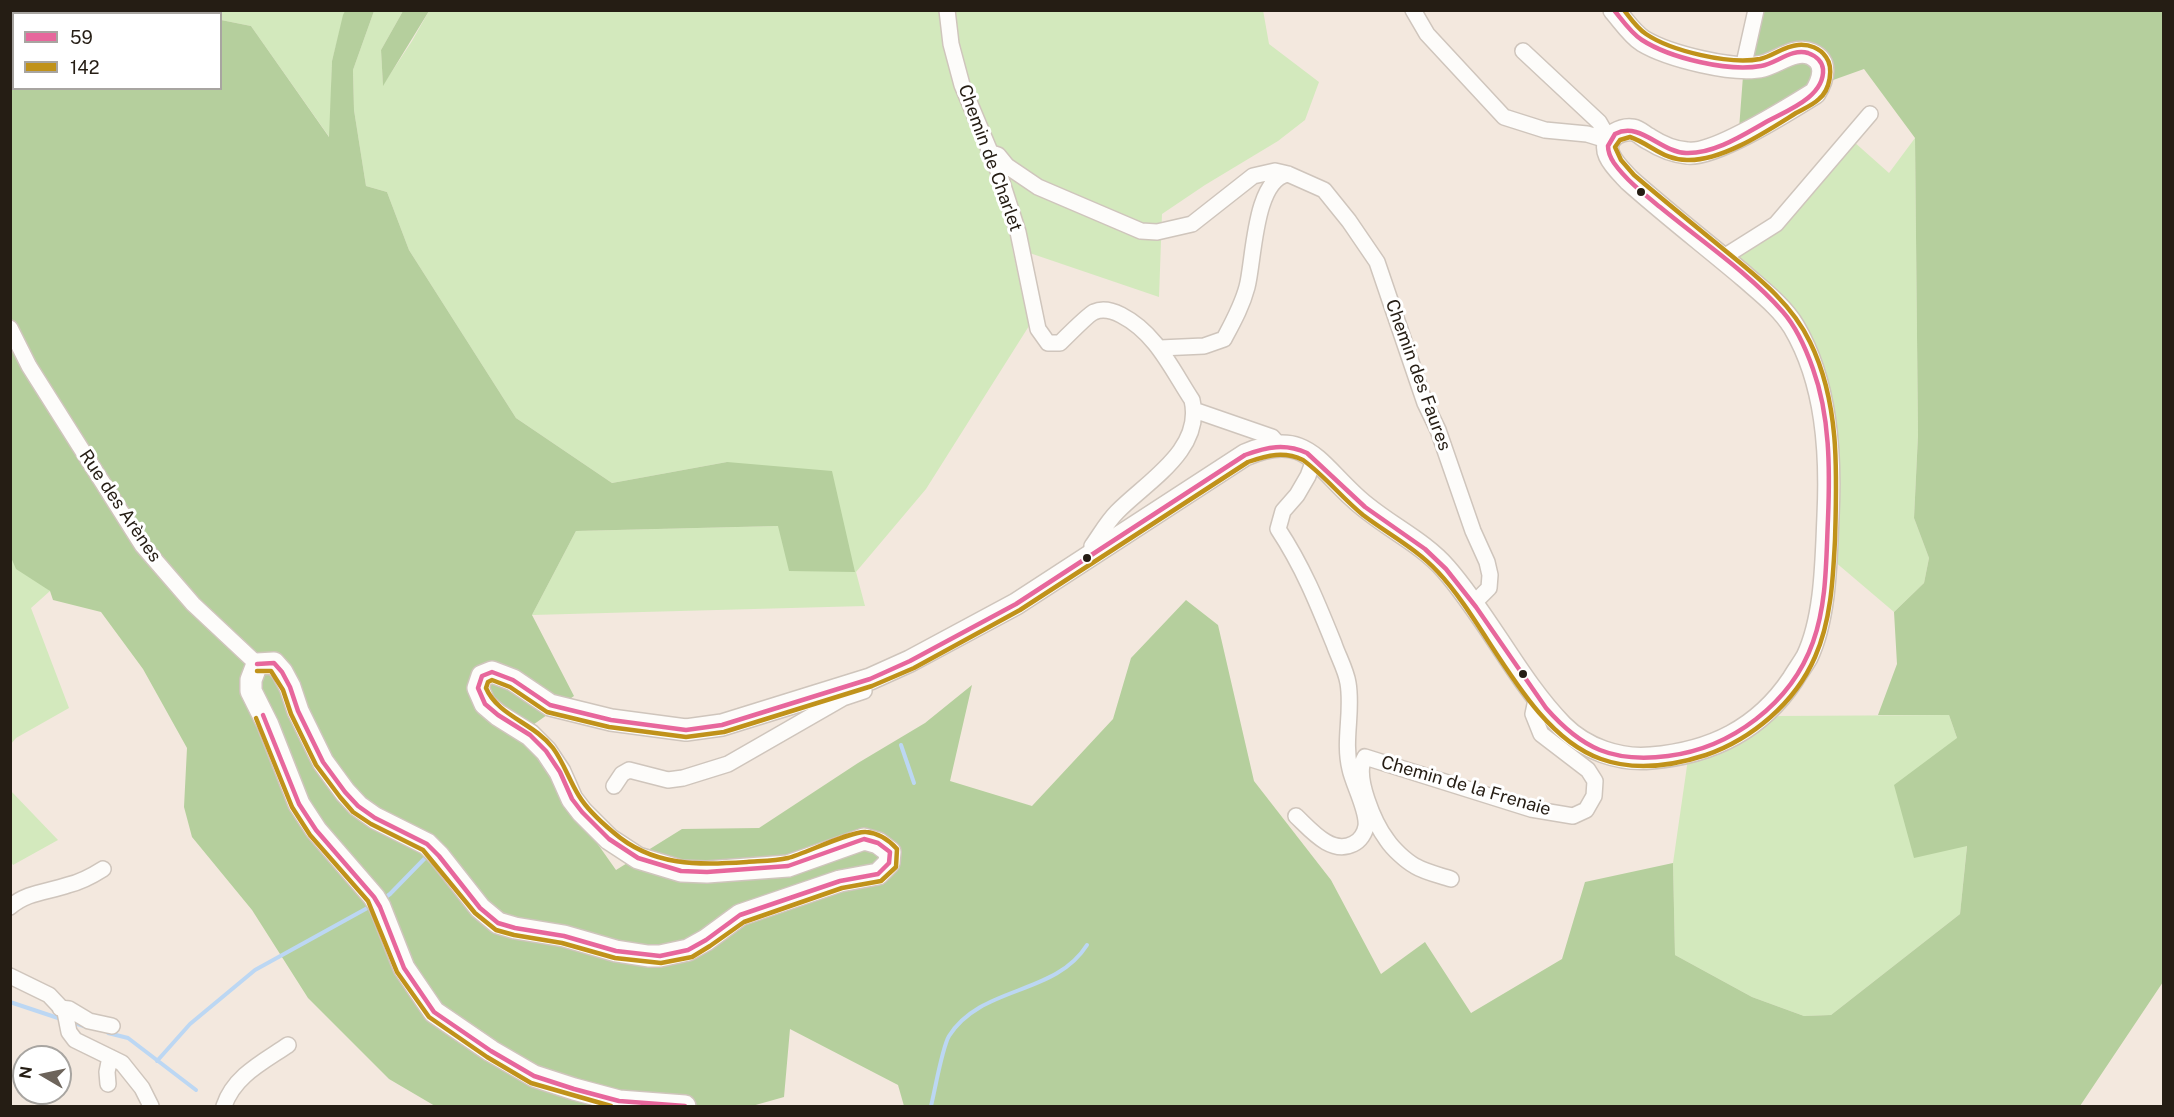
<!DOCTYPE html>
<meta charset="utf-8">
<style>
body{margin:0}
#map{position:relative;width:2174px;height:1117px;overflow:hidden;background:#f3e8de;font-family:"Public Sans",sans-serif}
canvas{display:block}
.frame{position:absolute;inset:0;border:12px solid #251d14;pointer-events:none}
.legend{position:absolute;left:12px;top:12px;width:210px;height:78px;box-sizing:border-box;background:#fff;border:2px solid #a8a5a1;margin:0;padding:8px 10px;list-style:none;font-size:18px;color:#251d14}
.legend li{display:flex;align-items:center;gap:12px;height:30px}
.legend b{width:30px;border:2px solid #a8a5a1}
.north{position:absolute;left:12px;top:1045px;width:60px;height:60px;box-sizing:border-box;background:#fff;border:2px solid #a8a5a1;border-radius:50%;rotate:279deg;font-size:16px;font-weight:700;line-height:24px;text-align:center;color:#251d14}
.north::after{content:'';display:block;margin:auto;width:21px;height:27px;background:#6d645b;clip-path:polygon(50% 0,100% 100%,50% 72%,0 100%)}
</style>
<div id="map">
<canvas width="2174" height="1117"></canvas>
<div class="frame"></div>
<ul class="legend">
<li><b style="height:8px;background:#e7679c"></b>59</li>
<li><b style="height:8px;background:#c0921a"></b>142</li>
</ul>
<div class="north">N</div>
</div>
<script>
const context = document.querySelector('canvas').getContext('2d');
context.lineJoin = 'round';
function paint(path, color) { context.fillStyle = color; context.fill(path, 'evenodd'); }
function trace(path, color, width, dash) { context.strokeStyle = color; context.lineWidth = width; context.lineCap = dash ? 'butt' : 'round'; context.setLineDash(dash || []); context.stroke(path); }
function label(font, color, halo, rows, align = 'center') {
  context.font = font + ' "Public Sans",sans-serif'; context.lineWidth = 6; context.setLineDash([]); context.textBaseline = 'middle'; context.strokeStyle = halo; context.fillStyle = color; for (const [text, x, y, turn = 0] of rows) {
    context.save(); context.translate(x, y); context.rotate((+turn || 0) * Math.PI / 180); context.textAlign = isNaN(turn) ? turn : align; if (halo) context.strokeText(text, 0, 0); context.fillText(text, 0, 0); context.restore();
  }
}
const green = new Path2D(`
 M 1263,10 L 1269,44 L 1319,82 L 1305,120 L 1278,141 L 1205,185 L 1162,214 L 1159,297 L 1012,247 L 1029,326 L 926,489 L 856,572 L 865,606 L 532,615 L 576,531 L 779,526 L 855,572 L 727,462 L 612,483 L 516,418 L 409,250 L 387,192 L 366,186 L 354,110 L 353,70 L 374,11 L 403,11 L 381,50 L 383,85 L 412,41 L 429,11 Z
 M 191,11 L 345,11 L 332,61 L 330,138 L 251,26 L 221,20 L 220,14 L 194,13 Z
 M 1915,138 L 1918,435 L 1914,518 L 1929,558 L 1924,583 L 1894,612 L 1834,561 L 1837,429 L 1811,346 L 1732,255 L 1779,228 L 1853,141 L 1889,173 Z
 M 10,555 L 50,591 L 31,608 L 69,708 L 16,738 L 11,744 Z
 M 1949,715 L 1957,738 L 1967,845 L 1960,914 L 1831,1015 L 1804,1016 L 1752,997 L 1675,955 L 1673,863 L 1688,759 L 1707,737 L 1779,716 Z
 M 10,790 L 58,840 L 13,865 L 10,860 Z`);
const forest = new Path2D(`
 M 191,10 L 194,13 L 14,14 L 14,88 L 220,88 L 221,20 L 251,26 L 329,137 L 332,61 L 343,15 L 345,11 L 374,11 L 353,70 L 354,110 L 366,186 L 387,192 L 409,250 L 516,418 L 612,483 L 727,462 L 832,471 L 855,572 L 789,571 L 778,526 L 576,531 L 532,615 L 574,696 L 520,734 L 616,870 L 682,829 L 759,828 L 858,763 L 925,723 L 972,685 L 950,781 L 1032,806 L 1113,719 L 1131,658 L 1186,600 L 1218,625 L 1254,781 L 1331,880 L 1381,974 L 1425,942 L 1471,1013 L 1562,959 L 1585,882 L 1673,863 L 1675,955 L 1752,997 L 1804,1016 L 1831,1015 L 1960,914 L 1967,846 L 1914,858 L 1894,785 L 1957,738 L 1949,715 L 1878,715 L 1897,664 L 1894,612 L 1924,583 L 1929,558 L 1914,518 L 1918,435 L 1915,138 L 1864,69 L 1808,89 L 1739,129 L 1743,76 L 1761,11 L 2163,11 L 2163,982 L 2080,1106 L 904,1106 L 898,1085 L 790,1029 L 784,1097 L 752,1106 L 435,1106 L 389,1079 L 308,998 L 252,910 L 192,837 L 184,807 L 187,748 L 143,669 L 101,612 L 53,600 L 50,591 L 16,569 L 10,555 L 10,11 Z
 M 403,11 L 429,11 L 383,86 L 381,50 Z`);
const stream = new Path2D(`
 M 901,745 L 914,783
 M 383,899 L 390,894 L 429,854
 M 10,1002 L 61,1019
 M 71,1022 L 87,1027
 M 108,1033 L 128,1038 L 196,1090
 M 157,1061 L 190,1024 L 255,970 L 371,906
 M 931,1106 C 935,1090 942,1048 949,1036 C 981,985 1055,996 1087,945`);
const street = new Path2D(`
 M 947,10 L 951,44 L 962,85 L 999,173 L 1018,232 L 1038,329 L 1048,343 L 1060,343 C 1066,337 1089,314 1094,312 C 1103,308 1113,311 1121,315 C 1156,333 1171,368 1192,400 C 1204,450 1146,482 1117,512 C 1107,522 1100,535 1092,546 L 1094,554
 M 1413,10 L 1427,34 L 1504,117 L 1545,130 L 1587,134 L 1610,141
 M 1523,51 L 1599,122 L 1610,141
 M 1743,68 L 1756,10
 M 989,152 L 998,155 L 1007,166 L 1038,187 L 1141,231 L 1157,232 L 1192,224 L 1253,176 L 1275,171 L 1288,174 L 1324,190 L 1349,221 L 1377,262 L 1425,403 L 1438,430 L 1473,531 L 1487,562 L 1490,575 L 1489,588 L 1473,604
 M 1722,258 L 1776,224 L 1870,114
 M 10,328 L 29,366 L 142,545 L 193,604 L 257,664
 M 1160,348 L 1204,346 L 1224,339 C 1233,322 1242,306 1247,287 C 1254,261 1254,179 1288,174
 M 1194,410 L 1272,437 L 1279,445
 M 614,786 L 622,774 L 629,770 L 668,780 L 683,778 L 728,764 L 843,698 L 864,691
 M 1296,816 C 1311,830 1331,855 1353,844 C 1360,841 1365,833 1366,826 C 1368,811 1353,784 1350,769 C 1343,740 1353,712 1348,683 C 1346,670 1338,656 1334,644 C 1317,602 1303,567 1278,529 L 1283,511 L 1297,495 L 1308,476 L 1315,457
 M 1451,879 C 1439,875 1425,872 1415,866 C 1406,861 1393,849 1387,840 C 1375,824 1353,776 1365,757 L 1531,809 L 1573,816 L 1586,810 L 1594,796 L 1595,781 L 1588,770 L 1541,734 L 1533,714 L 1537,695
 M 10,907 C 27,892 48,892 68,885 C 81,882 92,876 103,869
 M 10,976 L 49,995 L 65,1012 L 69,1032 L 75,1040 L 122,1063 L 142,1088 L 151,1106
 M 60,1008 L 69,1009 L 89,1021 L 112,1026
 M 108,1084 L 107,1072 L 110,1057
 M 224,1106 C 234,1076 263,1062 288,1045`);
const secondary = new Path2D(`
 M 685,1106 L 619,1101 L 574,1089 L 534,1076 L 491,1051 L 434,1012 L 404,968 L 380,907 L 374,897 L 316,830 L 299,804 L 268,725 L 251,691 L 251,680 L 257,664 L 274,663 L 282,672 L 290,687 L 298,711 L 323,762 L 345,792 L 358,806 L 375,818 L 427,844 L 439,856 L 480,908 L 498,923 L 515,928 L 564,936 L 616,951 L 648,956 L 660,956 L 688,950 L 706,940 L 740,915 L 840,881 L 878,874 L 889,863 L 890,852 L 878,843 L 864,839 L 788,866 L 707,872 L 681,871 L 638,858 L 609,839 L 582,812 L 572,799 L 560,772 L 546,751 L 530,735 L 498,715 L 485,704 L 478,688 L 482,676 L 492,672 L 513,680 L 550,705 L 611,720 L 686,730 L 722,725 L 870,679 L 910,661 L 1016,604 L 1245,455 C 1304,430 1315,461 1354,497 C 1382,524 1421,540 1446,569 C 1488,617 1518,681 1562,726 C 1585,749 1619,761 1651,758 C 1711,753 1759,730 1793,679 C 1797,672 1803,664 1807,657 C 1826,617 1826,560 1828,516 C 1831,453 1827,383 1794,327 C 1782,307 1761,291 1744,276 C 1706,244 1666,213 1629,180 C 1618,168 1596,149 1615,134 C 1620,131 1627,129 1633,130 C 1639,131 1643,136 1649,139 C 1660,146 1674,152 1687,153 C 1714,157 1789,109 1815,93 C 1823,80 1829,62 1811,54 C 1796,47 1778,62 1763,66 C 1735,73 1668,56 1643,41 C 1632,34 1623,20 1614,10`);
const bus1 = new Path2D(`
 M 257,664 L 274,663 L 282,672 L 290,687 L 298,711 L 323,762 L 345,792 L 358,806 L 375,818 L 427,844 L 439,856 L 480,908 L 498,923 L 515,928 L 564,936 L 616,951 L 660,956 L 688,950 L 706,940 L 740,915 L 840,881 L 878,874 L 889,863 L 890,852 L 878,843 L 864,839 L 788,866 L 707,872 L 681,871 L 638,858 L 609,839 L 582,812 L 572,799 L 560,772 L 546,751 L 530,735 L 498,715 L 485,704 L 478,688 L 482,676 L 492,672 L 513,680 L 550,705 L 611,720 L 686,730 L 722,725 L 870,679 L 910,661 L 1016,604 L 1245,455 C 1267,447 1285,443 1307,453 L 1365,507 L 1425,549 L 1446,569 L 1476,607 L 1546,708 C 1582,749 1613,763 1668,756 C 1731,748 1791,704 1813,642 C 1827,603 1826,560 1828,519 C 1830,469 1830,416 1813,369 C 1806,349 1797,328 1783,312 C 1750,274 1700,240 1660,207 C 1644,194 1626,180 1614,163 C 1610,157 1608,152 1608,146 L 1615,134 C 1640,121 1660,152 1686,153 C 1714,154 1743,135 1766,122 C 1786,111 1825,97 1823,69 C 1822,61 1816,56 1808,53 C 1792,48 1777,63 1761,66 C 1728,72 1670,58 1642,40 C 1631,33 1623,21 1614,10
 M 263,715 L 299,804 L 316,830 L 374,897 L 380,907 L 404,968 L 434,1012 L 491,1051 L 534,1076 L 574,1089 L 619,1101 L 685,1106`);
const bus2 = new Path2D(`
 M 257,671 L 271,671 L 283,690 L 291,714 L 316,765 L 340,797 L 353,812 L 371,824 L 423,850 L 475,913 L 496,930 L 514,935 L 562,943 L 615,958 L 661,963 L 692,957 L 710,946 L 744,922 L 842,888 L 881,881 L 896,867 L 897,849 C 889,840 878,833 866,832 C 853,830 804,854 788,858 C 775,861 760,861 747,862 C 698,865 653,867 613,832 C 601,822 587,809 579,796 C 569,780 564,763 553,748 C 534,723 498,716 486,688 L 488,682 L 492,680 L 510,687 L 547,712 L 609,727 L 686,737 L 724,732 L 872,686 L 914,668 L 1020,610 L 1248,462 C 1268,455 1284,451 1303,460 C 1325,476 1342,498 1363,515 C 1388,534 1417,549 1438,572 C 1489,626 1528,733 1601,759 C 1634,771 1672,766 1706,755 C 1752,739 1795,703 1815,657 C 1831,621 1833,579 1835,540 C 1837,474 1840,403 1810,342 C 1790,300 1752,273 1716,243 C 1689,221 1661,198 1634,175 L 1621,160 L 1615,147 L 1620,140 L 1630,137 C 1651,144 1664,161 1689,160 C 1724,160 1767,131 1796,113 C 1803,109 1813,105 1819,99 C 1830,90 1834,68 1826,57 C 1820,48 1809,44 1798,45 C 1784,46 1773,56 1760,59 C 1730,65 1671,51 1646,34 C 1637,28 1631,19 1624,10
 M 256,718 L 292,807 L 310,835 L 368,901 L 397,972 L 429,1017 L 487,1057 L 531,1083 L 611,1106`);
const markers = [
 [1641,192,5,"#251d14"],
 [1087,558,5,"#251d14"],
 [1523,674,5,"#251d14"]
];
const streetNames = [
 ["Chemin de Charlet",990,158,70],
 ["Chemin des Faures",1418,375,70],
 ["Rue des Arènes",120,506,56],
 ["Chemin de la Frenaie",1466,786,16]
];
paint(green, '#d3e9bd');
paint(forest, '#b5cf9d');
trace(stream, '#bcd7f3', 4);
trace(street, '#cfc5bc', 18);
trace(secondary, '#cfc5bc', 24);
trace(street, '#fdfcfa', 15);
trace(secondary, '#fdfcfa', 21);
trace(bus1, '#e7679c', 4.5);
trace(bus2, '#c0921a', 4.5);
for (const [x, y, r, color] of markers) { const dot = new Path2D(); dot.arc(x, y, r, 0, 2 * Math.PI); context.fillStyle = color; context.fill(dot); trace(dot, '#fff', 2); }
label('18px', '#251d14', '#fff', streetNames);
</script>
